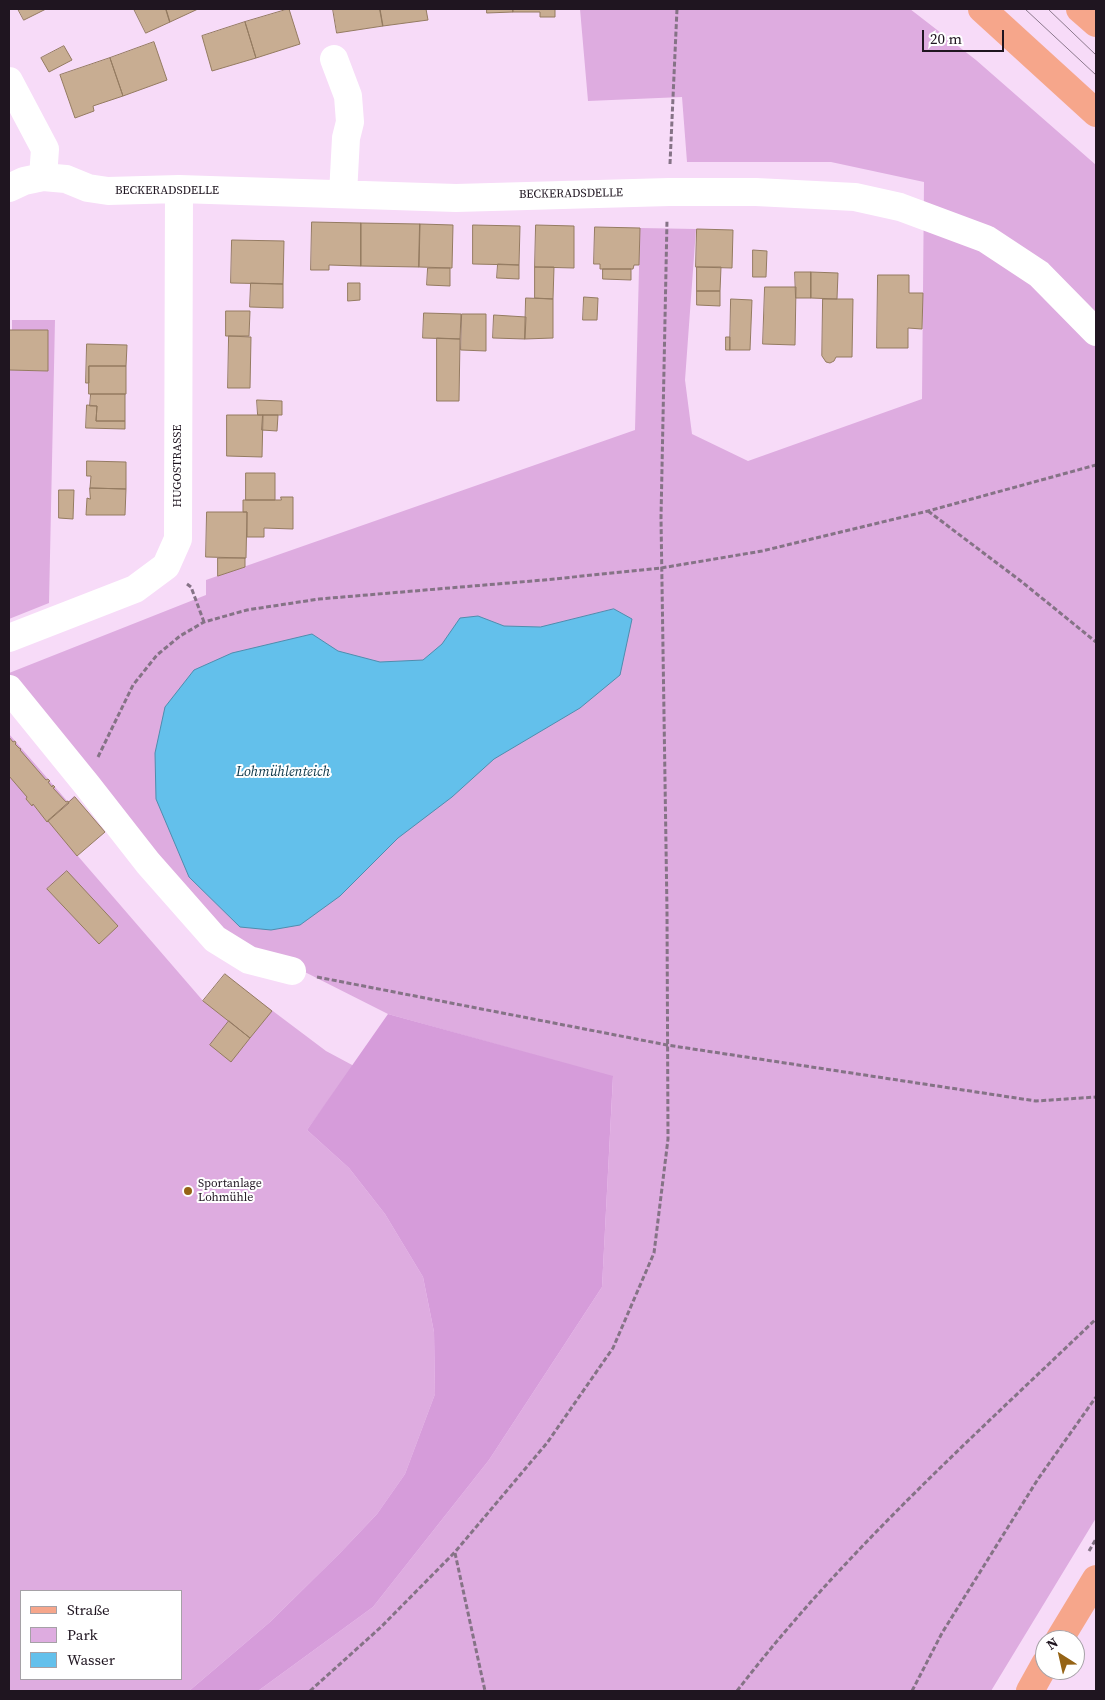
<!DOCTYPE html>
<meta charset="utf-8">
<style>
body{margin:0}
#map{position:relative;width:1105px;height:1700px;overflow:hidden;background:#f7dbf8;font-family:"Source Serif 4",serif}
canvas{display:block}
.frame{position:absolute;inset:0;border:10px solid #1f1520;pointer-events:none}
.legend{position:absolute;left:20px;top:1590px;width:162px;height:90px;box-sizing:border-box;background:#fff;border:1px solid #a5a1a6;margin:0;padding:6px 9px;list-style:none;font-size:15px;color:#1f1520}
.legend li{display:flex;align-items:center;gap:10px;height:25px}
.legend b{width:25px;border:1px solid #a5a1a6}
.north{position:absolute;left:1035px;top:1630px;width:50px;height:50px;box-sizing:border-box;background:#fff;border:1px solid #a5a1a6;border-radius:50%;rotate:325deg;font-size:14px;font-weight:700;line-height:20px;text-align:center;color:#1f1520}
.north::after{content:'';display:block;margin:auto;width:18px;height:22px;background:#956315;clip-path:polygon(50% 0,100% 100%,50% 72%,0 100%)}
.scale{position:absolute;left:922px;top:30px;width:82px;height:22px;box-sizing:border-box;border:2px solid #1f1520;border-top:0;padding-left:6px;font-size:15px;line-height:18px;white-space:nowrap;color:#1f1520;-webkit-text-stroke:4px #fff;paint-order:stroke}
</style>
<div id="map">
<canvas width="1105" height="1700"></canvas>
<div class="frame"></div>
<ul class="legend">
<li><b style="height:6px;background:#f6a68b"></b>Straße</li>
<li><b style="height:14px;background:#deace0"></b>Park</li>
<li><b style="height:14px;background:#63c0eb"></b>Wasser</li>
</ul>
<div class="north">N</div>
<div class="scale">20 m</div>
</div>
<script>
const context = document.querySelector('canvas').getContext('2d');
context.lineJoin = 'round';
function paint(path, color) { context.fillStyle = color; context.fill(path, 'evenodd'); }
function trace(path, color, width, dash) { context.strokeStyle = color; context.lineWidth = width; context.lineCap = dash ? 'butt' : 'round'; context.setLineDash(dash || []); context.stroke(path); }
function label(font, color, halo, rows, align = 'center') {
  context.font = font + ' "Source Serif 4",serif'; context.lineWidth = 4; context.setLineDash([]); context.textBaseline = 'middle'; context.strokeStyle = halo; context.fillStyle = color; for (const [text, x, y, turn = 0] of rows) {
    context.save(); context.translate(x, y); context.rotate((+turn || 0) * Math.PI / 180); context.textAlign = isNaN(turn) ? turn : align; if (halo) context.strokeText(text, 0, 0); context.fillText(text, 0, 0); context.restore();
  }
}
const green = new Path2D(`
 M 580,9 L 910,9 L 976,60 L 1096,165 L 1096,1518 L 991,1691 L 258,1691 L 373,1607 L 489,1460 L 602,1287 L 613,1077 L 388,1014 L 281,960 L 221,932 L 9,689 L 9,673 L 206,595 L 206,580 L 635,430 L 640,228 L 696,229 L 685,380 L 692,434 L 748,461 L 922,399 L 924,182 L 831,162 L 687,162 L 682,97 L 588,101 Z
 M 12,320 L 55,320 L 49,603 L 9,619 L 9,370 L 48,371 L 48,331 L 12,330 Z
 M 9,734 L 68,802 L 74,796 L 104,831 L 77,855 L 204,1002 L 225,975 L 326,1051 L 354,1066 L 307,1130 L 349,1168 L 385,1214 L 423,1277 L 434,1332 L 435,1394 L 405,1474 L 377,1514 L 340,1553 L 270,1622 L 189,1691 L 9,1691 ZM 21,1591 L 181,1591 L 181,1679 L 21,1679 Z`);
const forest = new Path2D(`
 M 388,1014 L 613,1076 L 602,1287 L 489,1460 L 373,1607 L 258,1691 L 189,1691 L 270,1622 L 340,1553 L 377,1514 L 405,1474 L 435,1394 L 434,1332 L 423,1277 L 385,1214 L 349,1168 L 307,1130 Z`);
const water = new Path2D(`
 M 614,609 L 632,619 L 620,675 L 580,708 L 494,759 L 452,797 L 398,838 L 340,896 L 300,925 L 271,930 L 240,927 L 189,877 L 156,799 L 155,753 L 165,707 L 194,670 L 232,653 L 312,634 L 338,651 L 380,662 L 423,660 L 442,644 L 460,618 L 478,616 L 504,626 L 540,627 Z`);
const building = new Path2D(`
 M 18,9 L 46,9 L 24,20 Z
 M 134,9 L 166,9 L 170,22 L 146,33 Z
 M 166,9 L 198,9 L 170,22 Z
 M 289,9 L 300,44 L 256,58 L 245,22 Z
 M 333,9 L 380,9 L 383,26 L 337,33 Z
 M 380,9 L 426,9 L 428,20 L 383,26 Z
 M 487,9 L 513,9 L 513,12 L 487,13 Z
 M 513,9 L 555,9 L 555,17 L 540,17 L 540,12 L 513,12 Z
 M 245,22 L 256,58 L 212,71 L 202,36 Z
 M 154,42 L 167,80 L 123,96 L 110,58 Z
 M 64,46 L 72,60 L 49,72 L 41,58 Z
 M 110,58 L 123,96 L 93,106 L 94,111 L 75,118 L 60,75 Z
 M 312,222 L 361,223 L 361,266 L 329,265 L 329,270 L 311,270 Z
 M 361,223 L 420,224 L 419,267 L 361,266 Z
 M 420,224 L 453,225 L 452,268 L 419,267 Z
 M 473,225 L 520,226 L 519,265 L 473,264 Z
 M 536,225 L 574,226 L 574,268 L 535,267 Z
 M 595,227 L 640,228 L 639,265 L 634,265 L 633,269 L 600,269 L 600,264 L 594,264 Z
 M 697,229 L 733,230 L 732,268 L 696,267 Z
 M 232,240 L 284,241 L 283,284 L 231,283 Z
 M 753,250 L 767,251 L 766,277 L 753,277 Z
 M 498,264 L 519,265 L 519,279 L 497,278 Z
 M 535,267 L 554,267 L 553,299 L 535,298 Z
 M 697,267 L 721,267 L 720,291 L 697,291 Z
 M 428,268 L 450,268 L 450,286 L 427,285 Z
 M 603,269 L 631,269 L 631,280 L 603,279 Z
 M 795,272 L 811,272 L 811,298 L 796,298 Z
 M 811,272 L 838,273 L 837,299 L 811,298 Z
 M 878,275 L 909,275 L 909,293 L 923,293 L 922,329 L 908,328 L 908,348 L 877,348 Z
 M 251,283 L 283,284 L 283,308 L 250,307 Z
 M 348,283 L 360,283 L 360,300 L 348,301 Z
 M 765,287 L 796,287 L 795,345 L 763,344 Z
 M 697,291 L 720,291 L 720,306 L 697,305 Z
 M 584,297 L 598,298 L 597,320 L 583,320 Z
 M 526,298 L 553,299 L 553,338 L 525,339 Z
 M 731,299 L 752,300 L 750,350 L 730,350 Z
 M 823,299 L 853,299 L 852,357 L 836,357 L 834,361 L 830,363 L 826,362 L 822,356 Z
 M 226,311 L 250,311 L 249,336 L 226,336 Z
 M 424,313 L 461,314 L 460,339 L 423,338 Z
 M 462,314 L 486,314 L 486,351 L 461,350 Z
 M 494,315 L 526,317 L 525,339 L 493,338 Z
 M 9,330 L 48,330 L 48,371 L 9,370 Z
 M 229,336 L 251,337 L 250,388 L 228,388 Z
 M 726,337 L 730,337 L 730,350 L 726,350 Z
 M 437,338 L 460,339 L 459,401 L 437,401 Z
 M 87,344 L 127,345 L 126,366 L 89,366 L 89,383 L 86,383 Z
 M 89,366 L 126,366 L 126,394 L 89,394 Z
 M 91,394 L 125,394 L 125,421 L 96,421 L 97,406 L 90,406 Z
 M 257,400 L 282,401 L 282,415 L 258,415 Z
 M 87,405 L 97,406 L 96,421 L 125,421 L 125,429 L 86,428 Z
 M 227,415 L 263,415 L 262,457 L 227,456 Z
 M 263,415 L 278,415 L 277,431 L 262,430 Z
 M 87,461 L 126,462 L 126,489 L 90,488 L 91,476 L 87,476 Z
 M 246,473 L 275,473 L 275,500 L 246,500 Z
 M 90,488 L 126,489 L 125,515 L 86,515 L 87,498 L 90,499 Z
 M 59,490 L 74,490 L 73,519 L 59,518 Z
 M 281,497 L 293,497 L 293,529 L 264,528 L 264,537 L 247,537 L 247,512 L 243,512 L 243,500 L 281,500 Z
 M 207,512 L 247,512 L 246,558 L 206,557 Z
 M 218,558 L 245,558 L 245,567 L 218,576 Z
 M 9,737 L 13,742 L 15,741 L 16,743 L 15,744 L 19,748 L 21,749 L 20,750 L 46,780 L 48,779 L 50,781 L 48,782 L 52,787 L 53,785 L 55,787 L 53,788 L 66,802 L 68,801 L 69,803 L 47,822 L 33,804 L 32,806 L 26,799 L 27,797 L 9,776 Z
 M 75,797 L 105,832 L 77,856 L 48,821 Z
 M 67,871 L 118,926 L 99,944 L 47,889 Z
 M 225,974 L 272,1011 L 250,1038 L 203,1001 Z
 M 229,1021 L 250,1038 L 231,1062 L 210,1045 Z`);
const path = new Path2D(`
 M 670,164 L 677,9
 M 928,511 L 1022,582 L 1096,642
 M 187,584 L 191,587 L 204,622
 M 98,757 L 133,685 L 157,655 L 180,636 L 204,622 L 247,610 L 319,599 L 544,580 L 661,568 L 762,551 L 928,511 L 1096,465
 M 317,977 L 667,1045 L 1036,1101 L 1096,1097
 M 1089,1551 L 1096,1539
 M 455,1553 L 485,1691
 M 310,1691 L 381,1627 L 455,1552 L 547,1443 L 613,1348 L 654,1253 L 668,1139 L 667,911 L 661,518 L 667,220
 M 737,1691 C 842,1554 972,1438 1096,1319
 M 912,1691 L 942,1633 L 1038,1479 L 1096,1397`);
const minor = new Path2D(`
 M 334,59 L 348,96 L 350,122 L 346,138 L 343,194
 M 9,81 L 45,149 L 43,177
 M 9,188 L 24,181 L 43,177 L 66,179 L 88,188 L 108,191 L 179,189 L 456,198 L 669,192 L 756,192 L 855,197 L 900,207 L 986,239 L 1039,274 L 1096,332
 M 9,638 L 135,589 L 166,566 L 178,539 L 179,189
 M 9,689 L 87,785 L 148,863 L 215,939 L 249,960 L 292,971`);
const major = new Path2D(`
 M 982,9 L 1096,113
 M 1080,9 L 1096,23
 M 1059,1640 L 1096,1579
 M 1030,1691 L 1045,1664`);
const tram = new Path2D(`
 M 1025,9 L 1096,75
 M 1048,9 L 1096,55`);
const markers = [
 [188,1191,5,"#956315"]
];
const streetNames = [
 ["BECKERADSDELLE",167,191],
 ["BECKERADSDELLE",571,194,-1],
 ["HUGOSTRASSE",178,466,-90]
];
const poiNames = [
 ["Sportanlage",198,1184],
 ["Lohmühle",198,1198]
];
const waterNames = [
 ["Lohmühlenteich",283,772]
];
paint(green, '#deace0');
paint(forest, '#d69cda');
paint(water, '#63c0eb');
trace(water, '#4f8dae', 1);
paint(building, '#c8ad92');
trace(building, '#947b61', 1);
trace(path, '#857386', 3, [5, 2.5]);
trace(minor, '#fff', 28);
trace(major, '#f6a68b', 28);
trace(tram, '#8b788c', 1);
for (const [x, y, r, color] of markers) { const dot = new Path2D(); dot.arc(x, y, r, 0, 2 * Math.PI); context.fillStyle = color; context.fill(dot); trace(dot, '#fff', 2); }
label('12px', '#1f1520', '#fff', streetNames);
label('12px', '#1f1520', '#fff', poiNames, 'left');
label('italic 14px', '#083345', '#fff', waterNames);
</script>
